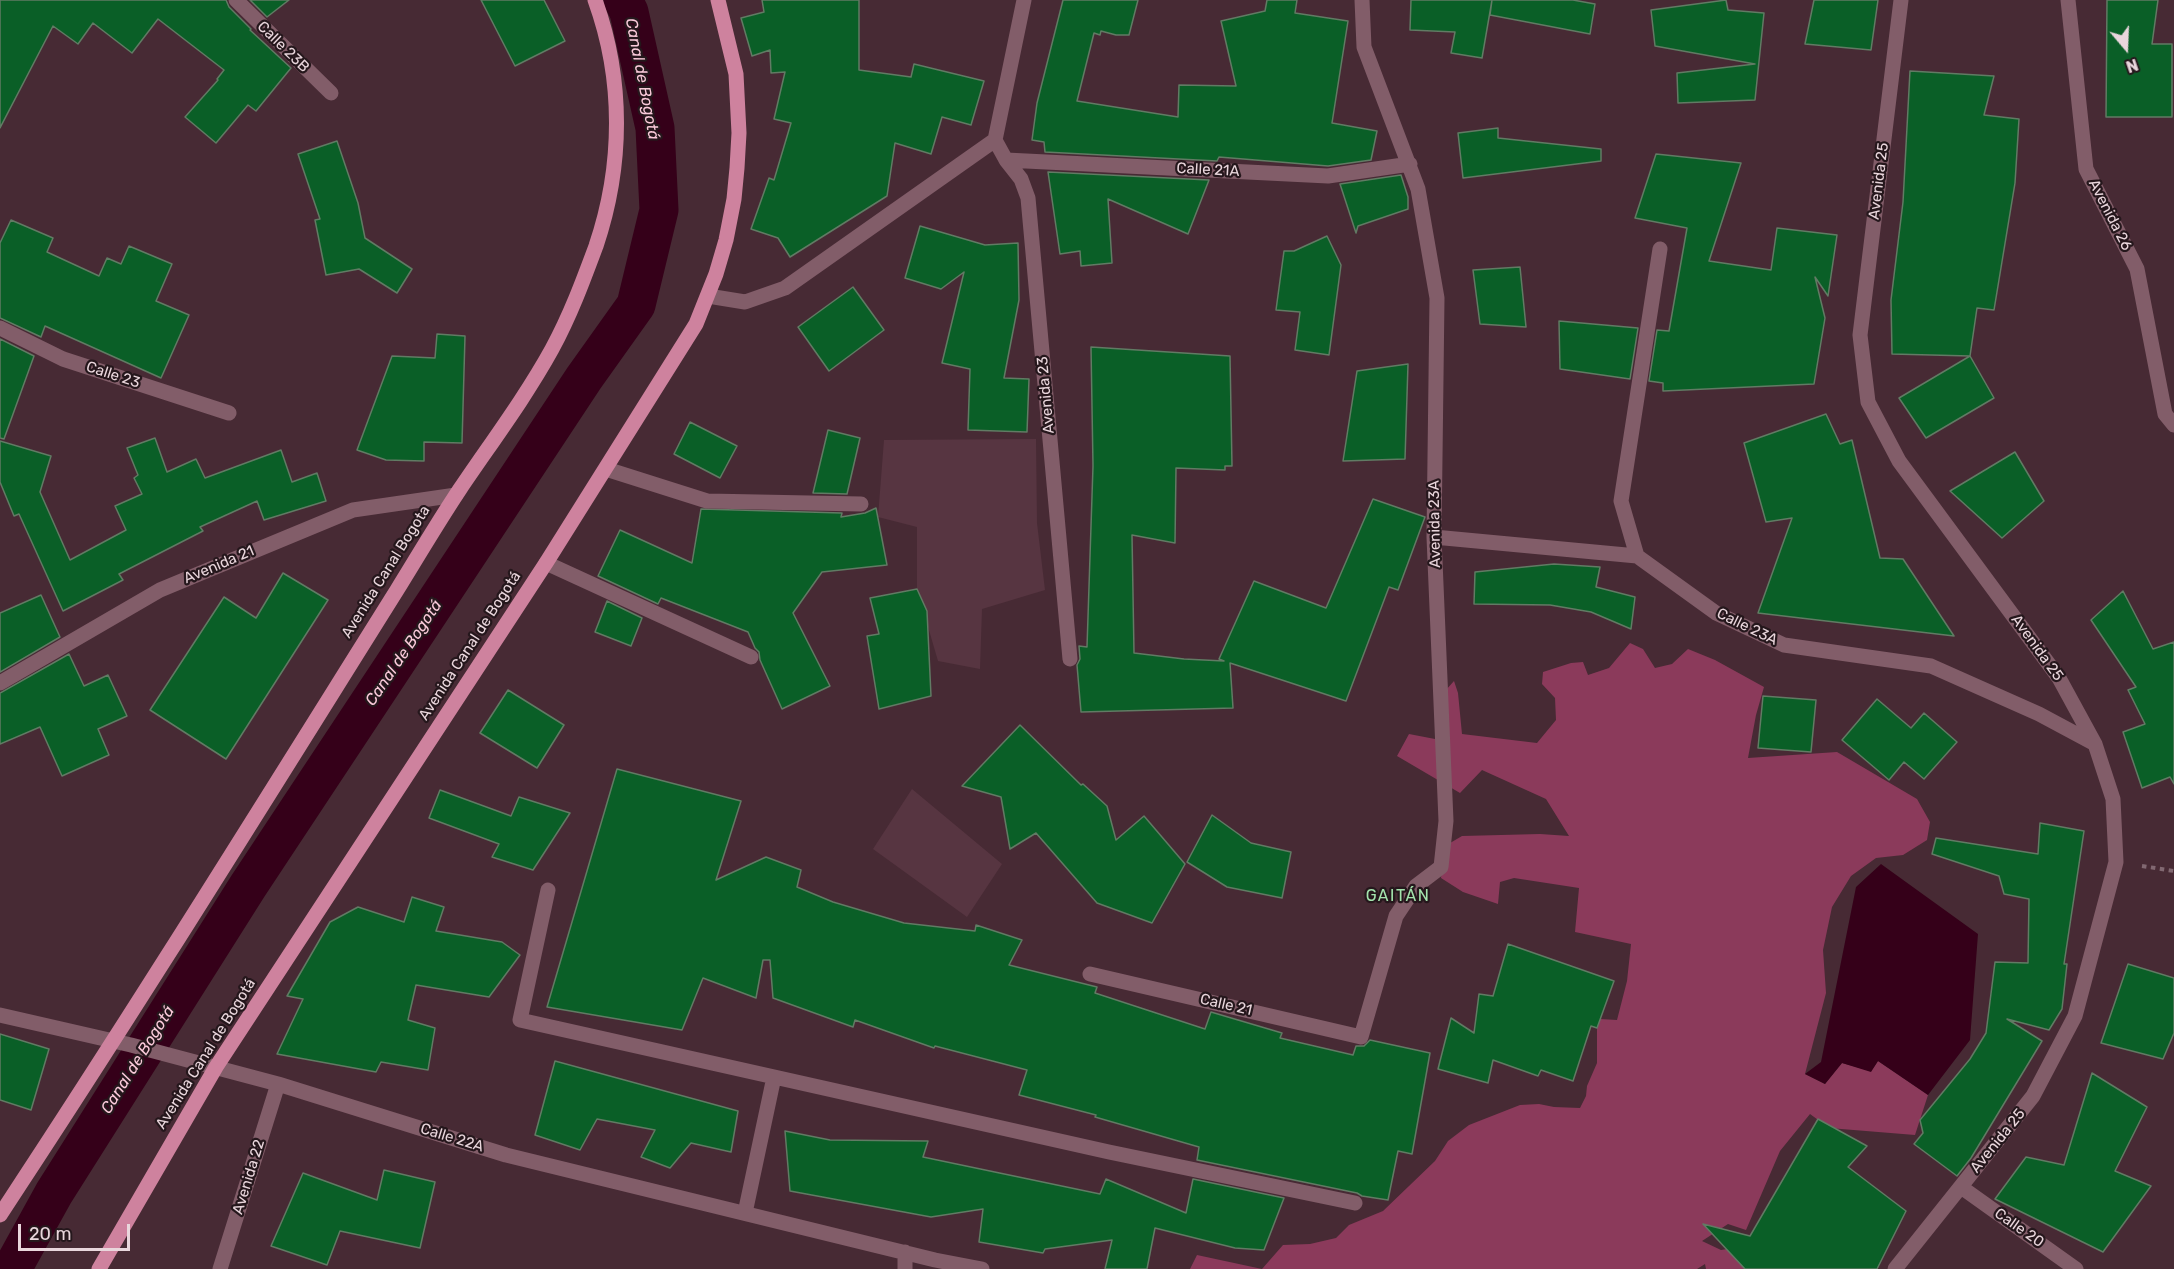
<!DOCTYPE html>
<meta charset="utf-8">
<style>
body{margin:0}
#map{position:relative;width:2174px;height:1269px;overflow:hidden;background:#472a34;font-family:Rubik,sans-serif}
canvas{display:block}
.north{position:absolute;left:2096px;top:18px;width:60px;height:60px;-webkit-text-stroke:4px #25171c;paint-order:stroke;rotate:161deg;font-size:16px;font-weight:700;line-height:24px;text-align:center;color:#e9d6dc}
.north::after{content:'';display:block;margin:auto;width:21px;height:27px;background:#e9d6dc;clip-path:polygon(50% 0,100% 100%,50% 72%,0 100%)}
.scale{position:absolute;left:18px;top:1224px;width:112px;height:27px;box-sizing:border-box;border:3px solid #e9d6dc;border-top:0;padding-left:8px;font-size:18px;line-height:21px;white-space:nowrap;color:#e9d6dc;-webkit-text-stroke:4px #25171c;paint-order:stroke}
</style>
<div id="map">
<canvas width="2174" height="1269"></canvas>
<div class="north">N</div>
<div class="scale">20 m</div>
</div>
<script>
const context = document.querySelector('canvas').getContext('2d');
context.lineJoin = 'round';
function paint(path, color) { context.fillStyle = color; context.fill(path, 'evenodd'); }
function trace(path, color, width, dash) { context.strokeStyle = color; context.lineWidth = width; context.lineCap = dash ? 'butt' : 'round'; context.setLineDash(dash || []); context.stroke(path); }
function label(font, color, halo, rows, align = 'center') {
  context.font = font + ' Rubik,sans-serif'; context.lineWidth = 4.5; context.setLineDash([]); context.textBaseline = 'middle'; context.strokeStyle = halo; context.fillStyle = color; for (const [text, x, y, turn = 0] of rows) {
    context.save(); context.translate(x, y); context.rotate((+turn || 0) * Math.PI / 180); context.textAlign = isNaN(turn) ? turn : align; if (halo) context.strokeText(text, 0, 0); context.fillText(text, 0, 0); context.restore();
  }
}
const built = new Path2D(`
 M 1036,439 L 1037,523 L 1045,590 L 982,609 L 980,669 L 938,661 L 917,589 L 917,527 L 878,517 L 884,440 Z
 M 912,789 L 1002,864 L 967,917 L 873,849 Z`);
const forest = new Path2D(`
 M 1630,643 L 1643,649 L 1655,668 L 1672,664 L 1688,649 L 1715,660 L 1764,687 L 1756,715 L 1748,758 L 1837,752 L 1917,799 L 1930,822 L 1927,840 L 1903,855 L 1876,858 L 1851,876 L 1832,907 L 1823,950 L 1826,993 L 1805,1074 L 1825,1084 L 1842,1063 L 1871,1071 L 1878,1061 L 1928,1095 L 1915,1135 L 1829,1128 L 1810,1114 L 1780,1151 L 1746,1230 L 1728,1224 L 1702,1241 L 1721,1250 L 1734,1248 L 1746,1269 L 1706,1269 L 1705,1264 L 1697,1269 L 1190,1269 L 1197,1255 L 1262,1269 L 1283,1245 L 1310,1244 L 1336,1238 L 1349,1225 L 1383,1211 L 1435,1161 L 1448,1141 L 1469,1125 L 1520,1105 L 1539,1104 L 1554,1107 L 1580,1108 L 1586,1096 L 1587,1086 L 1597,1063 L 1597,1028 L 1600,1019 L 1617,1020 L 1627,981 L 1631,944 L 1575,932 L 1579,888 L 1514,878 L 1500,882 L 1498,904 L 1463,892 L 1441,878 L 1445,846 L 1462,836 L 1540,834 L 1569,836 L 1546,799 L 1482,770 L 1460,793 L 1397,756 L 1409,734 L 1435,739 L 1437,700 L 1454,681 L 1458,693 L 1462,734 L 1537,743 L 1556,720 L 1555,698 L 1542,684 L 1543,672 L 1571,663 L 1583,662 L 1588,675 L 1609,668 Z`);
const water = new Path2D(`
 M 1881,864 L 1978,934 L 1970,1040 L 1928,1095 L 1878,1061 L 1871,1072 L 1842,1063 L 1825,1084 L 1805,1074 L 1821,1062 L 1856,887 Z`);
const canal = new Path2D(`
 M 12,1269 L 54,1193 L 248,886 L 584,378 L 636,305 L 659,210 L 655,128 L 629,12 L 623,0`);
const building = new Path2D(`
 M 0,0 L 226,0 L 229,7 L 251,29 L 250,30 L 291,68 L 256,111 L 248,105 L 216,143 L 185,117 L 218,80 L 217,79 L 224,70 L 158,19 L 132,53 L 93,23 L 78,44 L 53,26 L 0,128 Z
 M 250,0 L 289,0 L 267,17 Z
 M 481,0 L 544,0 L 565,41 L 515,66 Z
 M 762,0 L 859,0 L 859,70 L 911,77 L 914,64 L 984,81 L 971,125 L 942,117 L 931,154 L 895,143 L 887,196 L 790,257 L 778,238 L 751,229 L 769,178 L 774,180 L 791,123 L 774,119 L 785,72 L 771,73 L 770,50 L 752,56 L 741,18 L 764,12 Z
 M 1063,0 L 1138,0 L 1129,35 L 1116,35 L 1101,31 L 1100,35 L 1094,33 L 1077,101 L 1178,117 L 1179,85 L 1236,86 L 1221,21 L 1265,11 L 1267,0 L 1297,0 L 1295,13 L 1348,21 L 1332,123 L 1377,131 L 1371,160 L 1328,166 L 1219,157 L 1217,161 L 1045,152 L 1044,142 L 1032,140 L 1037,103 Z
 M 1411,0 L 1492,0 L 1482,58 L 1451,53 L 1455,32 L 1410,30 Z
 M 1492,0 L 1573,0 L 1595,4 L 1590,34 L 1490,15 Z
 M 1726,0 L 1728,10 L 1764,13 L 1755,100 L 1678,103 L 1677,73 L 1755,64 L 1655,46 L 1651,10 Z
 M 1814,0 L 1878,0 L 1871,50 L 1805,44 Z
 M 2107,0 L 2158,0 L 2152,44 L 2172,44 L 2172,117 L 2106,117 Z
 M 1910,71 L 1994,76 L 1984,115 L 2019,119 L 2015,183 L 1994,310 L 1977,308 L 1970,356 L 1892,354 L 1891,300 L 1903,202 Z
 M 1498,128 L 1498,138 L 1601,149 L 1601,161 L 1463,178 L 1458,133 Z
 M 337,141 L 358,203 L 365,238 L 412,269 L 397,293 L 359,269 L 326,275 L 315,220 L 320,219 L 298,154 Z
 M 1656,154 L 1741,163 L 1709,261 L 1771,270 L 1777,228 L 1837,235 L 1828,296 L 1815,277 L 1825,318 L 1814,384 L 1663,391 L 1663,383 L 1649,381 L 1657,330 L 1669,331 L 1687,228 L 1635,218 Z
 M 1048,172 L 1209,180 L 1188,234 L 1108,199 L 1112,263 L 1081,266 L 1080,251 L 1060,254 Z
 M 1401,175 L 1408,197 L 1408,209 L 1358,226 L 1356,233 L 1340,184 Z
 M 11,220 L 53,238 L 47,252 L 99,276 L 107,258 L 121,264 L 129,246 L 172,264 L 156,301 L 189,315 L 161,378 L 45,326 L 41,337 L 0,318 L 0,243 Z
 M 920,226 L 985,245 L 1018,243 L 1019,300 L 1004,378 L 1029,379 L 1027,432 L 968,430 L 970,369 L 942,363 L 964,272 L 941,289 L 905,278 Z
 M 1327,236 L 1341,265 L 1329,355 L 1295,350 L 1300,312 L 1276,310 L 1284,251 L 1294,251 Z
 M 1520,267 L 1526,327 L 1480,324 L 1473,270 Z
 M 853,287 L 884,330 L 829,371 L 798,327 Z
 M 1559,321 L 1638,328 L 1630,379 L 1560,369 Z
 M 437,334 L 465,336 L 462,443 L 424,442 L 424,461 L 386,460 L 357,450 L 392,356 L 435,358 Z
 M 0,339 L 34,356 L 4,439 L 0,438 Z
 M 1091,347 L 1230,356 L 1232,466 L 1225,466 L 1225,470 L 1176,468 L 1175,543 L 1132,535 L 1134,653 L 1184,659 L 1224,661 L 1219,659 L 1254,581 L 1326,608 L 1373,499 L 1425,517 L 1398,590 L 1389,587 L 1346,701 L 1230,663 L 1233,708 L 1081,712 L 1077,665 L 1080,659 L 1079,646 L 1087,647 L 1093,466 Z
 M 1970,356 L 1994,398 L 1926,438 L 1899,398 Z
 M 1408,364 L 1405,459 L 1343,461 L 1357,371 Z
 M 1826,414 L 1840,444 L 1852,440 L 1880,558 L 1903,559 L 1954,636 L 1758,613 L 1792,518 L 1766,522 L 1744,443 Z
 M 690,422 L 737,446 L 720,478 L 674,454 Z
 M 828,430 L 860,438 L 847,494 L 813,493 Z
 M 155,438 L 167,472 L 196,459 L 205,478 L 281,450 L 292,482 L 317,473 L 326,501 L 264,520 L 257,501 L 200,527 L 203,531 L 119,574 L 123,580 L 63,611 L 19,514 L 14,516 L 0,482 L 0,441 L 51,456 L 40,492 L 70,560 L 126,530 L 115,506 L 142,494 L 134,478 L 138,475 L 127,448 Z
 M 2015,452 L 2044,501 L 2002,538 L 1950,491 Z
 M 876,508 L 887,565 L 822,572 L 793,613 L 830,686 L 782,709 L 760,660 L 759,652 L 755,648 L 748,632 L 661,598 L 658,604 L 598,576 L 620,530 L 692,563 L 701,509 L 842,513 L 841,517 L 865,513 Z
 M 1554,564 L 1600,567 L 1596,587 L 1635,597 L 1631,629 L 1591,612 L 1550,605 L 1474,604 L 1475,572 Z
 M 283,573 L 328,600 L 226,759 L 150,710 L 224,597 L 256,618 Z
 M 917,589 L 927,611 L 931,696 L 879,709 L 867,636 L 879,634 L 870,598 Z
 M 2123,591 L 2153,649 L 2174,642 L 2174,784 L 2170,777 L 2142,788 L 2123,732 L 2145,724 L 2128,690 L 2136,687 L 2091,620 Z
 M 41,595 L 60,637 L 0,672 L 0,613 Z
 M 607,601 L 642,618 L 631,646 L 595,632 Z
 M 69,654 L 84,686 L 108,675 L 127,716 L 98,729 L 109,755 L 62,776 L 40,727 L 0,744 L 0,693 Z
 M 508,690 L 564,725 L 537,768 L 480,733 Z
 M 1763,696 L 1816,700 L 1811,752 L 1758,748 Z
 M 1877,699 L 1911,728 L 1924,713 L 1957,742 L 1924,779 L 1904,762 L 1889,780 L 1842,740 Z
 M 1020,725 L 1081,785 L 1083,784 L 1107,806 L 1116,840 L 1144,816 L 1185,864 L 1152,923 L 1097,903 L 1036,833 L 1010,849 L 1001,797 L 962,786 Z
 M 617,769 L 741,801 L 716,880 L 766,857 L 801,870 L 797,887 L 833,902 L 904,923 L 975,931 L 976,925 L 1022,940 L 1009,965 L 1097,987 L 1095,993 L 1205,1029 L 1211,1012 L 1282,1033 L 1280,1038 L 1353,1055 L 1356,1046 L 1364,1046 L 1370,1040 L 1430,1053 L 1412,1154 L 1398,1151 L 1388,1200 L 1362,1196 L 1357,1193 L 1197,1160 L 1199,1147 L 1095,1117 L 1096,1115 L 1019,1095 L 1027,1070 L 935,1046 L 934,1048 L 855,1020 L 853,1027 L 773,998 L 770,960 L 763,960 L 756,998 L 703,978 L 682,1030 L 547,1007 Z
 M 440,790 L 511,816 L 519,797 L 570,813 L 533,870 L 492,857 L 499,844 L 429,818 Z
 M 1212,815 L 1251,843 L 1291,852 L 1282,898 L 1227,887 L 1187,862 Z
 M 2040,823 L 2084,831 L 2064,964 L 2067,964 L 2062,1009 L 2049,1030 L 2007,1019 L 2042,1041 L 1971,1158 L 1957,1176 L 1914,1144 L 1923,1133 L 1920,1120 L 1970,1059 L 1986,1033 L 1995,962 L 2028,963 L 2029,899 L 2004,894 L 1999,876 L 1932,854 L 1936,838 L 2038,854 Z
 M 412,897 L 444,907 L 436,931 L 502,942 L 520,955 L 489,997 L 416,985 L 408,1020 L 435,1028 L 428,1070 L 381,1062 L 376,1072 L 277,1054 L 303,999 L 287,996 L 330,922 L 358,907 L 404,922 Z
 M 1508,944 L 1614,981 L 1597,1028 L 1591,1026 L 1573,1081 L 1541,1070 L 1538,1076 L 1493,1060 L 1488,1083 L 1438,1069 L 1451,1018 L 1474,1033 L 1479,994 L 1493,996 Z
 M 2128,964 L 2174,978 L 2174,1033 L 2163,1059 L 2101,1043 Z
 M 0,1034 L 49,1049 L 31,1110 L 0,1100 Z
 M 555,1061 L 738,1111 L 731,1152 L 691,1143 L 670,1168 L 641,1157 L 655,1130 L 597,1119 L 580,1150 L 535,1135 Z
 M 2092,1073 L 2147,1107 L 2115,1171 L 2151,1186 L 2103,1252 L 1995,1199 L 2026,1157 L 2064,1165 Z
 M 1818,1119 L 1867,1146 L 1848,1167 L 1906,1211 L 1877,1269 L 1745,1269 L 1703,1224 L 1750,1236 Z
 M 785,1131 L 830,1140 L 928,1141 L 923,1157 L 1100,1194 L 1106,1179 L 1186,1213 L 1193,1179 L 1284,1198 L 1264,1250 L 1235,1248 L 1155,1228 L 1147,1269 L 1105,1269 L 1112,1240 L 1045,1249 L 1043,1253 L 979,1242 L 983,1209 L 931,1217 L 790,1191 Z
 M 384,1170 L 435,1182 L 420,1248 L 340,1231 L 327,1265 L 271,1246 L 303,1173 L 377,1200 Z`);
const path = new Path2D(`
 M 2142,866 L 2174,871`);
const minor = new Path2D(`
 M 236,0 L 331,93
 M 1024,0 L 995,140 L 1006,160 L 1021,179 L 1028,198 L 1070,659
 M 2068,0 L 2086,169 L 2137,269 L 2165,414 L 2174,425
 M 1006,160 L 1328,176 L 1410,164
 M 708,296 L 745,302 L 785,288 L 995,140
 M 0,328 L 63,359 L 229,413
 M 606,469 L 707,501 L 861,504
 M 1434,537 L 1637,556 L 1716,613 L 1784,645 L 1931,666 L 2039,714 L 2095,744
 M 1637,556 L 1621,501 L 1660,249
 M 546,563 L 751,657
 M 0,683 L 160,590 L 353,510 L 456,495
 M 548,890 L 520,1020 L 1109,1152 L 1355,1203
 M 1090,974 L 1361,1037 L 1396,916 L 1416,886 L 1441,867 L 1446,821 L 1434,537 L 1437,298 L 1418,189 L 1364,47 L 1362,0
 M 0,1015 L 131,1045 L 278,1084 L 506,1155 L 935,1260 L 982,1269
 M 1961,1187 L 2076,1269
 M 745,1213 L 774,1077
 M 220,1269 L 278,1084
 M 905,1269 L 905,1252
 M 1895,1269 L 2033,1096 L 2075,1016 L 2116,862 L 2113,799 L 2095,744 L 2059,678 L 1899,461 L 1868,402 L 1860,335 L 1901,0`);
const major = new Path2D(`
 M 0,1215 C 136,1009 266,799 397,590 C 418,556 438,522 460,489 C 491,443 525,398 552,349 C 570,316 583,281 596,246 C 623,166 624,80 595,0
 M 99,1269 L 216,1067 L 546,563 L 696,324 L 716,274 L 726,240 L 734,199 L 737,168 L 739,133 L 736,74 L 718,0`);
const streetNames = [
 ["Calle 23B",283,47,44],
 ["Calle 21A",1208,170,3],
 ["Avenida 25",1879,181,-83],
 ["Avenida 26",2110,215,63],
 ["Calle 23",113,375,18],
 ["Avenida 23",1046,395,-95],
 ["Avenida 23A",1435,524,-91],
 ["Avenida 21",219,565,-23],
 ["Avenida Canal Bogota",386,572,-58],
 ["Calle 23A",1747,627,26],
 ["Avenida Canal de Bogotá",470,646,-57],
 ["Avenida 25",2037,648,54],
 ["Calle 21",1226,1005,13],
 ["Avenida Canal de Bogotá",206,1054,-58],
 ["Calle 22A",452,1138,17],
 ["Avenida 25",1998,1141,-51],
 ["Avenida 22",249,1177,-73],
 ["Calle 20",2019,1228,35]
];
const waterNames = [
 ["Canal de Bogotá",642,79,79],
 ["Canal de Bogotá",404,653,-56],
 ["Canal de Bogotá",138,1060,-58]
];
const neighbourhoodNames = [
 ["GAITÁN",1398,896]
];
paint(built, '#573541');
paint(forest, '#8b3a5b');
paint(water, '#350019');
trace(canal, '#350019', 39);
paint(building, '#0a5f27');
trace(building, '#617b64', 1.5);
trace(path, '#816871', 4, [4.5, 4.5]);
trace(minor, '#825d69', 15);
trace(major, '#ce829e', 15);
label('15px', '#e9d6dc', '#25171c', streetNames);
label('italic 16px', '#facada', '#25171c', waterNames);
context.letterSpacing = '1.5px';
label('16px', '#a4e4ad', '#25171c', neighbourhoodNames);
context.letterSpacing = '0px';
</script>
